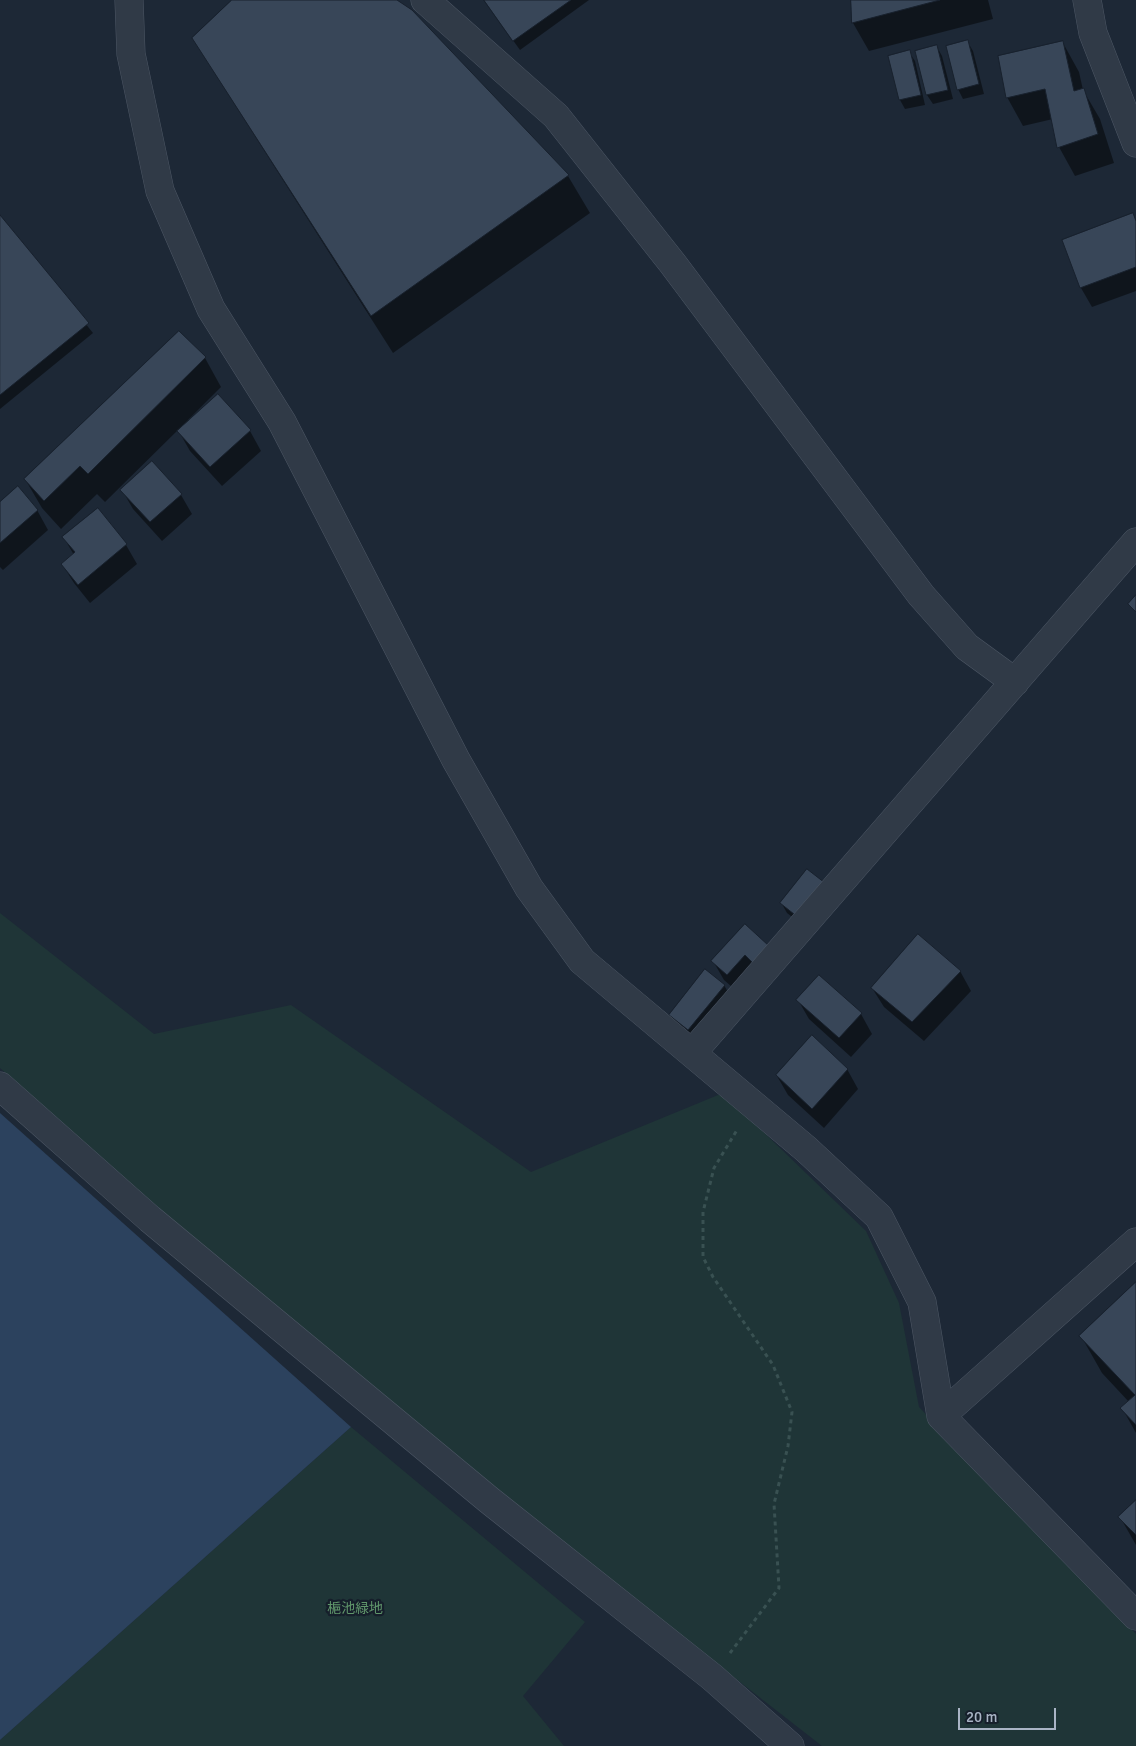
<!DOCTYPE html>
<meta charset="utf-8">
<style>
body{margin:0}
#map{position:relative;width:1136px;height:1746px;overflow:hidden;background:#1d2836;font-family:Signika,sans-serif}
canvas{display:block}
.scale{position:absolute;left:958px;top:1708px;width:98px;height:22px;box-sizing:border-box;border:2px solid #a9b4c5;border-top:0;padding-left:6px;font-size:15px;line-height:18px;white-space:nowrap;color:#a9b4c5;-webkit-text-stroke:4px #161f2b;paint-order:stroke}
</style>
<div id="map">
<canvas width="1136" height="1746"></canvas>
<div class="scale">20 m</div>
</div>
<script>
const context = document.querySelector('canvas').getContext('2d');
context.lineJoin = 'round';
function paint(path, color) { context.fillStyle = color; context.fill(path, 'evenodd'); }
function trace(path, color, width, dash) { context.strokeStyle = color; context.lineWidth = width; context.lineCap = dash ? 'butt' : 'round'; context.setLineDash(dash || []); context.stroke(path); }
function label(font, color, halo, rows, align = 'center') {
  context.font = font + ' Signika,"Noto Sans JP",sans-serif'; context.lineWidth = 4.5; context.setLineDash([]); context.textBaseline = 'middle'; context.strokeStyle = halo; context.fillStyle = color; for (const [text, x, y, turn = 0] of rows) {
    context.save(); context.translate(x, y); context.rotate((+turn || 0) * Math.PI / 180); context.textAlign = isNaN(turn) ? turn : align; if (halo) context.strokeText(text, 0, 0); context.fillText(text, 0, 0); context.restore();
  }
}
const green = new Path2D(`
 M 0,913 L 154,1034 L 291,1005 L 531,1172 L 723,1093 L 866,1231 L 899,1303 L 919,1407 L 1136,1634 L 1136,1746 L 822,1746 L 491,1488 L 157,1210 L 0,1068 Z
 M 351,1427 L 585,1622 L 523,1696 L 564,1746 L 0,1746 L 0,1740 Z`);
const water = new Path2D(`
 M 0,1113 L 351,1427 L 0,1740 Z`);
const shadow = new Path2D(`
 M 234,0 L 395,0 L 411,11 L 568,176 L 590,213 L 393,353 L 216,75 L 194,38 Z
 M 484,0 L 589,0 L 520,50 Z
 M 853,0 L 988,0 L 993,19 L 869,51 L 853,23 Z
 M 967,41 L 973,51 L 984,94 L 963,99 L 958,89 Z
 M 1063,43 L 1079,72 L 1083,90 L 1100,119 L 1114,163 L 1075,176 L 1059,147 L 1053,119 L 1023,126 L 1007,97 Z
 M 937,47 L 942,56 L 953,99 L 933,104 L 927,95 L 916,52 Z
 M 909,52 L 915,61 L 925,105 L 905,109 L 900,100 L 889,57 Z
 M 1133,214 L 1136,220 L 1136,291 L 1092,307 L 1081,288 L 1063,240 Z
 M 0,217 L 93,333 L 0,409 Z
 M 205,358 L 221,387 L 188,420 L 250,431 L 261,451 L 222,486 L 190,451 L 178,430 L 105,502 L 97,494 L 61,529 L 42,508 L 25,479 Z
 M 122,490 L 181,495 L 192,514 L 162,541 L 133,509 Z
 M 0,503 L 37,510 L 48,530 L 3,570 L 0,567 Z
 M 64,538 L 126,545 L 137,564 L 90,603 L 74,583 L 62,564 L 74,555 Z
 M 824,884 L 804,926 L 787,913 L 782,904 Z
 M 768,947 L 739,993 L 724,980 L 713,961 Z
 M 960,971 L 971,991 L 924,1041 L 884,1007 L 872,988 Z
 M 724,985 L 735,1005 L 700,1049 L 681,1034 L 670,1015 Z
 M 798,1000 L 861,1014 L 872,1034 L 851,1057 L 809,1019 Z
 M 847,1069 L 858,1089 L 824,1128 L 788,1095 L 777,1076 Z
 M 1136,1284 L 1136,1433 L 1122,1408 L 1129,1402 L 1102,1373 L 1081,1336 Z
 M 1136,1502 L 1136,1545 L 1120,1517 Z`);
const building = new Path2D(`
 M 232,0 L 397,0 L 412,10 L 569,175 L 371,316 L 192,38 Z
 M 484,0 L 571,0 L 513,41 Z
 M 851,0 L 940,0 L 852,23 Z
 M 968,40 L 979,84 L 957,90 L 946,46 Z
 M 1063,41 L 1074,91 L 1084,88 L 1098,134 L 1057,148 L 1045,89 L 1006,98 L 998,56 Z
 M 937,45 L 948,90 L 926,95 L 915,51 Z
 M 910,50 L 921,95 L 899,100 L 888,56 Z
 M 1133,213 L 1136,221 L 1136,267 L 1080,288 L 1062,240 Z
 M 0,215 L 89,323 L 0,395 Z
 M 179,331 L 206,357 L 88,474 L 80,466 L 44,501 L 24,479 Z
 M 218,394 L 251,430 L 210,467 L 177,431 Z
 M 152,461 L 182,494 L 150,522 L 120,490 Z
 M 18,486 L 38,510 L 0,543 L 0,502 Z
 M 98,508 L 127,544 L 78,585 L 61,564 L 75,552 L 62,537 Z
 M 1136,595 L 1136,612 L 1128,604 Z
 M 807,869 L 825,883 L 799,918 L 780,903 Z
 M 745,924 L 769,946 L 753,963 L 745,955 L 727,975 L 711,961 Z
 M 918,934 L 961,971 L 912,1022 L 871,988 Z
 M 705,969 L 725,985 L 688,1030 L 669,1015 Z
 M 819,975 L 862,1013 L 839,1038 L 796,1000 Z
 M 812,1035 L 848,1069 L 812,1109 L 776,1075 Z
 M 1136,1282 L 1136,1425 L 1120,1408 L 1135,1395 L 1079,1336 Z
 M 1136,1500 L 1136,1535 L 1118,1517 Z`);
const path = new Path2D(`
 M 730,1653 L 779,1588 L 774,1504 L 788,1446 L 792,1412 L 773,1365 L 713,1277 L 703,1257 L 703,1212 L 714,1168 L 737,1130`);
const street = new Path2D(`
 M 129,0 L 131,54 L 160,191 L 211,309 L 282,422 L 456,760 L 529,888 L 582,961 L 806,1149 L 879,1217 L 922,1302 L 941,1416 L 1136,1616
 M 425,0 L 556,116 L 673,264 L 921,595 L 967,647 L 1015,682
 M 1087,0 L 1093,33 L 1136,143
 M 692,1053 L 1136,542
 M 0,1086 L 150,1219 L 489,1500 L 712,1677 L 790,1746
 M 941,1416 L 1136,1242`);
const parkNames = [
 ["梔池緑地",355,1609]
];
paint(green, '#1f3537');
paint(water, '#2c425e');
paint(shadow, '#0007');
paint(building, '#384658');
trace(building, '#18212d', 1);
trace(street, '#4d5765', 29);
trace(path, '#395152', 3, [4, 4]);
trace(street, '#303a47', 28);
label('14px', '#60966b', '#161f2b', parkNames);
</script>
